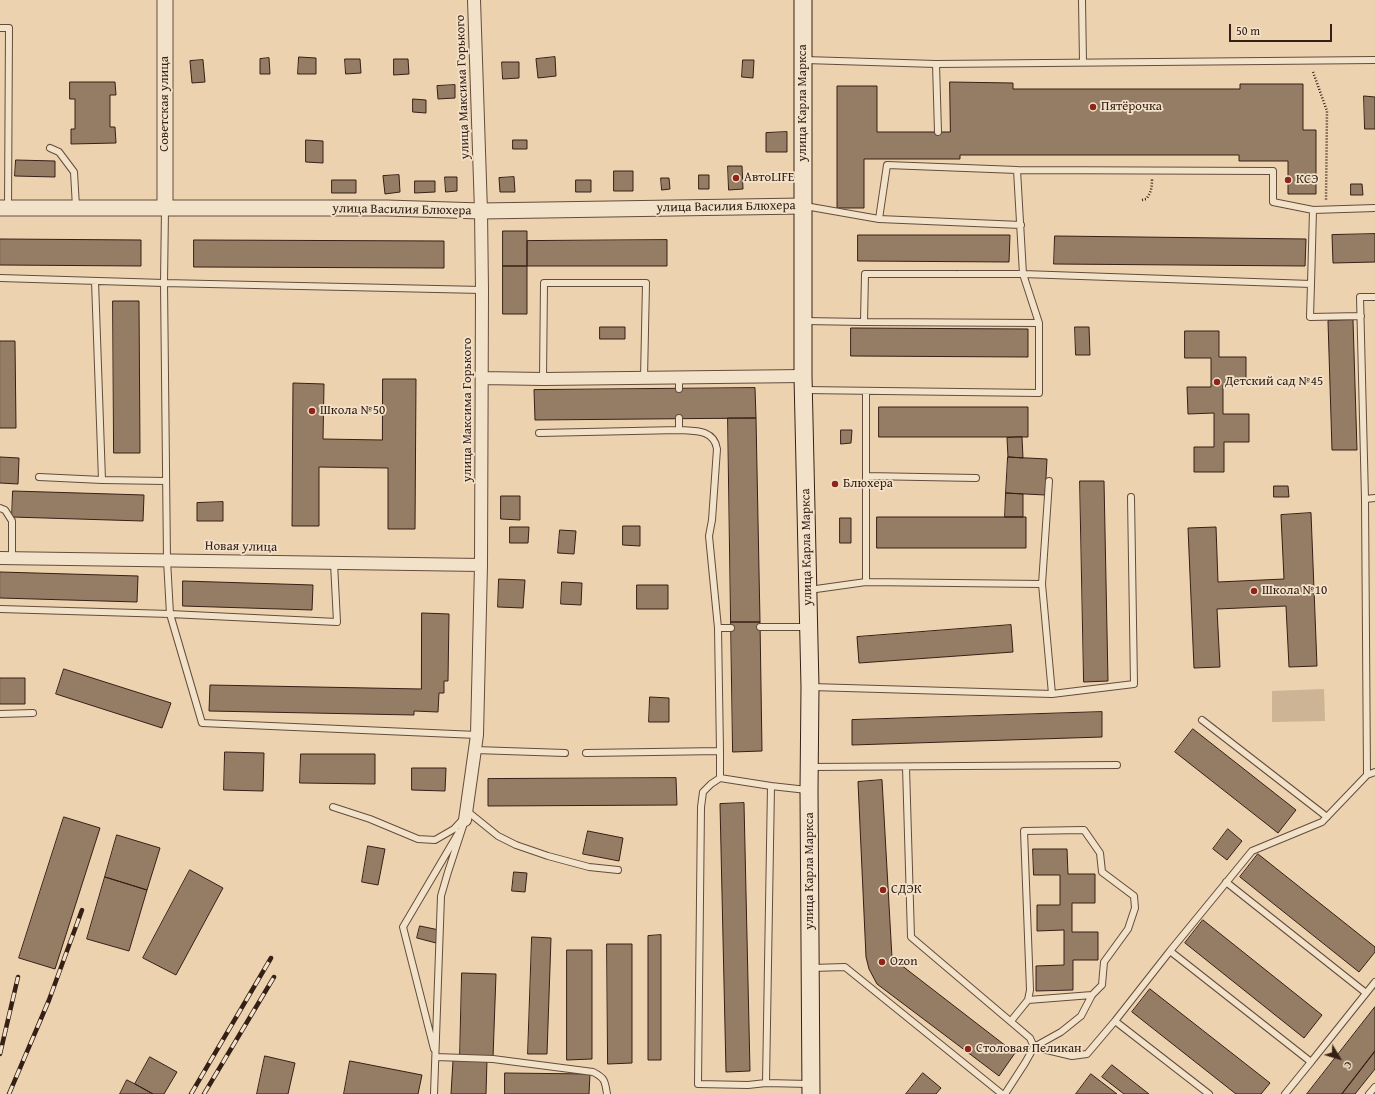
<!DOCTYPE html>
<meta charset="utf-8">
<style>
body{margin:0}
#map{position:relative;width:1375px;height:1094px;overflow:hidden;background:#ecd2ae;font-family:"Gentium Book Plus",serif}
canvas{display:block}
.north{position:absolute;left:1319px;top:1038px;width:40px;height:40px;-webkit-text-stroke:3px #f3e2ca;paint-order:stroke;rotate:128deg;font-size:11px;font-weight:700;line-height:16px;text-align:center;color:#362016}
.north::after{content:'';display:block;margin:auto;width:14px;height:18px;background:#362016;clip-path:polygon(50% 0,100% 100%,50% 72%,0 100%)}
.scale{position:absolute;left:1229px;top:24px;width:103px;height:18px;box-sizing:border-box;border:2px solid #362016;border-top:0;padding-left:5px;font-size:12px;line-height:14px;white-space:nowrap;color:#362016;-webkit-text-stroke:3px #f3e2ca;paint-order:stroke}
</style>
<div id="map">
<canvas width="1375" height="1094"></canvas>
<div class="north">С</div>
<div class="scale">50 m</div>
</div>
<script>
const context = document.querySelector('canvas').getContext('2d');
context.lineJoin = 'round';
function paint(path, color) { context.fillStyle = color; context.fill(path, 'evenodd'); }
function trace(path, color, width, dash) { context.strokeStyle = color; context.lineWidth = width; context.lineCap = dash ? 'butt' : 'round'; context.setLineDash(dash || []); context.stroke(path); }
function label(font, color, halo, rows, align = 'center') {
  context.font = font + ' "Gentium Book Plus",serif'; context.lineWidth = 3.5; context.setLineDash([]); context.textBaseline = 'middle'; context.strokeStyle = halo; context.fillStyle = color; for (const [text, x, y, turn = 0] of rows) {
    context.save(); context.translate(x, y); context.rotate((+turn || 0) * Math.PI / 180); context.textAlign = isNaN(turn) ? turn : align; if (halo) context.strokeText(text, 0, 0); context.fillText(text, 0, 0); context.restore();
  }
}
const green = new Path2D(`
 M 1324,689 L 1325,721 L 1272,722 L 1272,691 Z`);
const building = new Path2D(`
 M 299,57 L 316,58 L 316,74 L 298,74 Z
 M 555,57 L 556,76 L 538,78 L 536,59 Z
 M 269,58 L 270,74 L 260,74 L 260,59 Z
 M 345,59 L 360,59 L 361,73 L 346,74 Z
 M 394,59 L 408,59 L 409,74 L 394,75 Z
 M 203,60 L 205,82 L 192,83 L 190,61 Z
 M 743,60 L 754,60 L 753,78 L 742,77 Z
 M 502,62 L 519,62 L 519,78 L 503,79 Z
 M 70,82 L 115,82 L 116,95 L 110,95 L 110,127 L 115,127 L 116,143 L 71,144 L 71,129 L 75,129 L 75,99 L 70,99 Z
 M 950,82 L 1013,83 L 1013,89 L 1240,89 L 1240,84 L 1303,84 L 1303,130 L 1316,130 L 1316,194 L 1288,194 L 1288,161 L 1239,161 L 1239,155 L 960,155 L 960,159 L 864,159 L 864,208 L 837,208 L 837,86 L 877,86 L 877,132 L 950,132 Z
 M 455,85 L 455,98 L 438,99 L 437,86 Z
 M 1364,96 L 1375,97 L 1375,129 L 1365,129 Z
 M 413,99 L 426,100 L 426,113 L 413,112 Z
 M 787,132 L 787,152 L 766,152 L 766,133 Z
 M 306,140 L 323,141 L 323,163 L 306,162 Z
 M 513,140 L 527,140 L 527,149 L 513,149 Z
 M 16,160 L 55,161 L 55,177 L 15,176 Z
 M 728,166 L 742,166 L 743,189 L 729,190 Z
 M 614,171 L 633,171 L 633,191 L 614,191 Z
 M 399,175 L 400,192 L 385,194 L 383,176 Z
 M 699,175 L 709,175 L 709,189 L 699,189 Z
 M 445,177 L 457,177 L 457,191 L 446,192 Z
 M 514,177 L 515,192 L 500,192 L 499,178 Z
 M 661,178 L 669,178 L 670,189 L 662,190 Z
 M 332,180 L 356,180 L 356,193 L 332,193 Z
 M 576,180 L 591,180 L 591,192 L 576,192 Z
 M 415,181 L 435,181 L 435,192 L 415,193 Z
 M 1351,184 L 1362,184 L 1363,195 L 1351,195 Z
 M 503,231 L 527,231 L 527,266 L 503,266 Z
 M 1375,234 L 1375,262 L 1333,263 L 1332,235 Z
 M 858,235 L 1010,235 L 1009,262 L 858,261 Z
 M 1055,236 L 1306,239 L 1305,266 L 1054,264 Z
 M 0,239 L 141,240 L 141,266 L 0,265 Z
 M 194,240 L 444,241 L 444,268 L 194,267 Z
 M 667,240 L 667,266 L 527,266 L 527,241 Z
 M 503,266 L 527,266 L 527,314 L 503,314 Z
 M 113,301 L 139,301 L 140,453 L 114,453 Z
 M 1353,320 L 1357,450 L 1332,450 L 1328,321 Z
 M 600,327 L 625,327 L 625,339 L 600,339 Z
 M 1075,327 L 1089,327 L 1090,355 L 1076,355 Z
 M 851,328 L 1028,329 L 1028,357 L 851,356 Z
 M 1185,331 L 1219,331 L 1219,357 L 1246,357 L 1246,385 L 1223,385 L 1223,414 L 1249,414 L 1249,442 L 1224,442 L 1224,472 L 1194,472 L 1194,447 L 1214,447 L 1214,413 L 1188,414 L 1187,387 L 1211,387 L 1211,358 L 1185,358 Z
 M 0,341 L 15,341 L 16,428 L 0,428 Z
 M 383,379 L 416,379 L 415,529 L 388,529 L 388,468 L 319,467 L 319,526 L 292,526 L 293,383 L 324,384 L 323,439 L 382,440 Z
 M 755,388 L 756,418 L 535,420 L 534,390 Z
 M 879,407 L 1028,407 L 1028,437 L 879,437 Z
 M 728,418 L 756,418 L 760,622 L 731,622 Z
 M 841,430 L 852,430 L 851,443 L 841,444 Z
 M 1022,437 L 1023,458 L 1008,457 L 1007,438 Z
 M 0,457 L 19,458 L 18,484 L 0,483 Z
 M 1008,457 L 1047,459 L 1045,495 L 1006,493 Z
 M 1080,481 L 1104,481 L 1108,681 L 1084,682 Z
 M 1274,486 L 1288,486 L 1289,497 L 1274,497 Z
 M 13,491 L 144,495 L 143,521 L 12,517 Z
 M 1006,493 L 1023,494 L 1023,517 L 1005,517 Z
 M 501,496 L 520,496 L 520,520 L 501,519 Z
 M 223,502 L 223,521 L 197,521 L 197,503 Z
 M 1311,513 L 1317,666 L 1289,667 L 1286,606 L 1217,609 L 1220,667 L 1194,668 L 1188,528 L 1216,527 L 1218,582 L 1284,579 L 1281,515 Z
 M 877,517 L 1026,517 L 1026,548 L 877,548 Z
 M 840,518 L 851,518 L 851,543 L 840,543 Z
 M 623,526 L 640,526 L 640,546 L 623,545 Z
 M 510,527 L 529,527 L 528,543 L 510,543 Z
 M 560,530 L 576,531 L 574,554 L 558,553 Z
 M 0,572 L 138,576 L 137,602 L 0,598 Z
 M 499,579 L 525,580 L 523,608 L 498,607 Z
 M 183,581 L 313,585 L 312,610 L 183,606 Z
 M 562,582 L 582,583 L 581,605 L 561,604 Z
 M 637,585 L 668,585 L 668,609 L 637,609 Z
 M 422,613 L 449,614 L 448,681 L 444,681 L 444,693 L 439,693 L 438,712 L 414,711 L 414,715 L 209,711 L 210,685 L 421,689 Z
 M 731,622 L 760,622 L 762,751 L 733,752 Z
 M 1011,625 L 1013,652 L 859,663 L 857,637 Z
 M 64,669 L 171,703 L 162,728 L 56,694 Z
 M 0,678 L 25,678 L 25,704 L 0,704 Z
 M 650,697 L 669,698 L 669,722 L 649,722 Z
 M 1102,712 L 1102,737 L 852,745 L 852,720 Z
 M 1193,729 L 1296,810 L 1278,833 L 1175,752 Z
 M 225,752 L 264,753 L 263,791 L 224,790 Z
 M 301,754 L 375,754 L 375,784 L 300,783 Z
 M 412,768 L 446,768 L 445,791 L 412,790 Z
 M 676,778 L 677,805 L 488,806 L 488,779 Z
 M 882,780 L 892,958 L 1015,1053 L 999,1076 L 877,984 L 869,969 L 866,957 L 858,782 Z
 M 744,803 L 750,1071 L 726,1072 L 720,804 Z
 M 64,817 L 100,828 L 55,969 L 19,958 Z
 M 1228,829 L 1242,841 L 1227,860 L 1213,849 Z
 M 588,831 L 623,838 L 619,861 L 583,854 Z
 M 117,835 L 160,848 L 147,890 L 105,877 Z
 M 368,846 L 385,849 L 378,885 L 362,882 Z
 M 1033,849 L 1067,849 L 1068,874 L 1095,874 L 1095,903 L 1072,903 L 1072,932 L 1098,932 L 1098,960 L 1073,960 L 1073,990 L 1036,991 L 1036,966 L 1064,965 L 1064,930 L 1037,931 L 1037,905 L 1060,905 L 1060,875 L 1034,875 Z
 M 1258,854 L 1375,947 L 1375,952 L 1359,972 L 1240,877 Z
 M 190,870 L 223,888 L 176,975 L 143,958 Z
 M 514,872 L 527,873 L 525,892 L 512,891 Z
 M 105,877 L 147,890 L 129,951 L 87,939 Z
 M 1203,920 L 1322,1015 L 1304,1038 L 1185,943 Z
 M 420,926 L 439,930 L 436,943 L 417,938 Z
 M 661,935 L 661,1060 L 648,1060 L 648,936 Z
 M 532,937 L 551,938 L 547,1054 L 528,1054 Z
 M 607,944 L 632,944 L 632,1063 L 608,1064 Z
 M 567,950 L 592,950 L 592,1059 L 567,1060 Z
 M 462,973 L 496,974 L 493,1058 L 460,1057 Z
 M 1150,989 L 1270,1083 L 1261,1094 L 1236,1094 L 1132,1012 Z
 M 1375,1007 L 1375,1051 L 1373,1054 L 1342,1094 L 1307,1094 Z
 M 1375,1051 L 1375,1069 L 1355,1094 L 1342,1094 Z
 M 265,1056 L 295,1063 L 288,1094 L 257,1094 Z
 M 150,1057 L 177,1072 L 164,1094 L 153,1094 L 135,1084 Z
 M 487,1060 L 486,1094 L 451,1094 L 453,1061 Z
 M 350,1061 L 422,1075 L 418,1094 L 344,1094 Z
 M 1112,1065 L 1149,1094 L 1124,1094 L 1102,1077 Z
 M 505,1073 L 590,1074 L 589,1094 L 505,1094 Z
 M 923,1073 L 941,1088 L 936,1094 L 906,1094 Z
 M 1091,1074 L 1117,1094 L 1076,1094 Z
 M 127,1080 L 135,1084 L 153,1094 L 120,1094 Z`);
const path = new Path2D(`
 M 1313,72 L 1327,111 L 1326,201
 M 1142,200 L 1146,199 C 1151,193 1152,188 1152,179`);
const service = new Path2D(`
 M 1082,0 L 1083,62
 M 0,28 L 9,28 L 8,208
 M 805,60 L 936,64 L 1375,60
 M 936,64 L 938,132
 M 50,148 L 59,152 L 74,172 L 76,207
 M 1017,170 L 1273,171 L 1273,202 L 1313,210
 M 805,206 L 879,219 L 887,165 L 1017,170 L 1023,274 L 1311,284 L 1313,210 L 1375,208
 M 165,209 L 164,283 L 482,290
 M 879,219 L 1021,225
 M 0,278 L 164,283 L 167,560 L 170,614 L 337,622 L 334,563
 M 95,281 L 102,480
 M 1311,284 L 1310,317 L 1361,316
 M 1375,297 L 1360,297 L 1365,499 L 1367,775 L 1375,772
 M 805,321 L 864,322 L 1039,323 L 1023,274 L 958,274
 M 864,322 L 865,274 L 956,274
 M 543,379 L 544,283 L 646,283 L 644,378
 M 679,389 L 679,377
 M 804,390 L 1039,393 L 1039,323
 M 866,391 L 866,582
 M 679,430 L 679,418
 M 539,433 L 679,430 C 694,431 714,429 717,449 L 712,520 L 709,536 L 718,628 L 720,751
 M 866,476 L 976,478
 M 39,477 L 102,480 L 166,481
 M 1365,499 L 1375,498
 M 0,508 L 5,510 L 12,521 L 12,559
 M 1042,584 L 1049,481
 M 809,590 L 866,582 L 1042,584 L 1052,694
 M 0,609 L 170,614 L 202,723 L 477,735
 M 760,627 L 808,627
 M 718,628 L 731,628
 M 811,687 L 1052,694 L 1134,684 L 1131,497
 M 0,714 L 33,713
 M 1202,720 L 1327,817
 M 475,750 L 565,753
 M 586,753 L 720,751 L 720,778
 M 811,767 L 1117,765
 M 906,767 L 911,937 L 1030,1038 L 1034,1047 L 1025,1063 L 1005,1094
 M 1367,775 L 1322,822 L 1252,851 L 1170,951 L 1311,1062 L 1375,982
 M 807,790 L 771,786 L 766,1083 L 809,1084
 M 333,807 L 370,819 L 418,839 L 435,840 L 454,829 L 465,817
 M 467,811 L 498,836 L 516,845 L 548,856 L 589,867 L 618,870
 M 1226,882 L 1366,993
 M 1170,951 L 1115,1021 L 1209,1094
 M 812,968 L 845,967 L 1002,1094
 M 1028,1000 L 1092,995
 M 1011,1021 L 1028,1000 L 1030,990 L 1024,831 L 1084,830 L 1100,853 L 1102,872 L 1134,896 L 1135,908 L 1128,929 L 1104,962 L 1102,985 L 1092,995 L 1081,1016 L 1061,1032 L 1034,1047
 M 1034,1047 L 1072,1056 L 1087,1054 L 1115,1021
 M 434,1049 L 403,927 L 459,832
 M 436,1057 L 493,1059 L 593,1072 C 605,1078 605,1081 607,1094
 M 766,1083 L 748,1085 L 698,1084 L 701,807 L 703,792 L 711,784 L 720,778 L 771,786
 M 434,1094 L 441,896 L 448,872 L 465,820
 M 1285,1094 L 1311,1062
 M 1369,1094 L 1375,1087`);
const minor = new Path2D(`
 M 482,378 L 543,379 L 803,376
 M 0,558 L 481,565
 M 465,820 L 477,735 L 481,565 L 482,290 L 481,211 L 474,0`);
const tertiary = new Path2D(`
 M 165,0 L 165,207
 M 0,208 L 387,208 L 481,211 L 803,206`);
const secondary = new Path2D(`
 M 803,0 L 803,376 L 810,687 L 809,790 L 811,1094`);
const rail = new Path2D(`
 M 0,1054 L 18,977
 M 9,1094 L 49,1000 L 82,910
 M 191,1094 L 271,958
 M 204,1094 L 274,977`);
const markers = [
 [1093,107,4,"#8f2418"],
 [736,178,4,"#8f2418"],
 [1288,180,4,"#8f2418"],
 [1217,382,4,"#8f2418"],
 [312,411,4,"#8f2418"],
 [835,484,4,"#8f2418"],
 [1254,591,4,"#8f2418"],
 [883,890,4,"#8f2418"],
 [882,962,4,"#8f2418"],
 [968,1049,4,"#8f2418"]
];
const streetNames = [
 ["улица Максима Горького",463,87,-92],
 ["улица Карла Маркса",803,103,-90],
 ["Советская улица",165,104,-90],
 ["улица Василия Блюхера",726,207,-1],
 ["улица Василия Блюхера",402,210,1],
 ["улица Максима Горького",468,410,-90],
 ["Новая улица",241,547,1],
 ["улица Карла Маркса",807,547,-91],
 ["улица Карла Маркса",810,871,-90]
];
const poiNames = [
 ["Пятёрочка",1101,107],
 ["АвтоLIFE",744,178],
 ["КСЭ",1296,180],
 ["Детский сад №45",1225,382],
 ["Школа №50",320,411],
 ["Блюхера",843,484],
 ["Школа №10",1262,591],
 ["СДЭК",891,890],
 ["Ozon",890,962],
 ["Столовая Пеликан",976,1049]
];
paint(green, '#cdb494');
paint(building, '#957d65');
trace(building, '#362016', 1);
trace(service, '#644c3c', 8);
trace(minor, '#644c3c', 14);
trace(tertiary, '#644c3c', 17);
trace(secondary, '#362016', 19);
trace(path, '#362016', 2.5, [1, 2]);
trace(service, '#f3e2ca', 6);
trace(minor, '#f3e2ca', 12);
trace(tertiary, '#f3e2ca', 15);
trace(secondary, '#f3e2ca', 17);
trace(rail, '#362016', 4.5);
trace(rail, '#f3e2ca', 3, [9]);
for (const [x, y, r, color] of markers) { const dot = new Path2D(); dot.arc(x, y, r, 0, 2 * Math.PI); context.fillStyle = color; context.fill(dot); trace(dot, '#f3e2ca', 1.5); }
label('13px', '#362016', '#f3e2ca', streetNames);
label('13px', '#362016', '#f3e2ca', poiNames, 'left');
</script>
